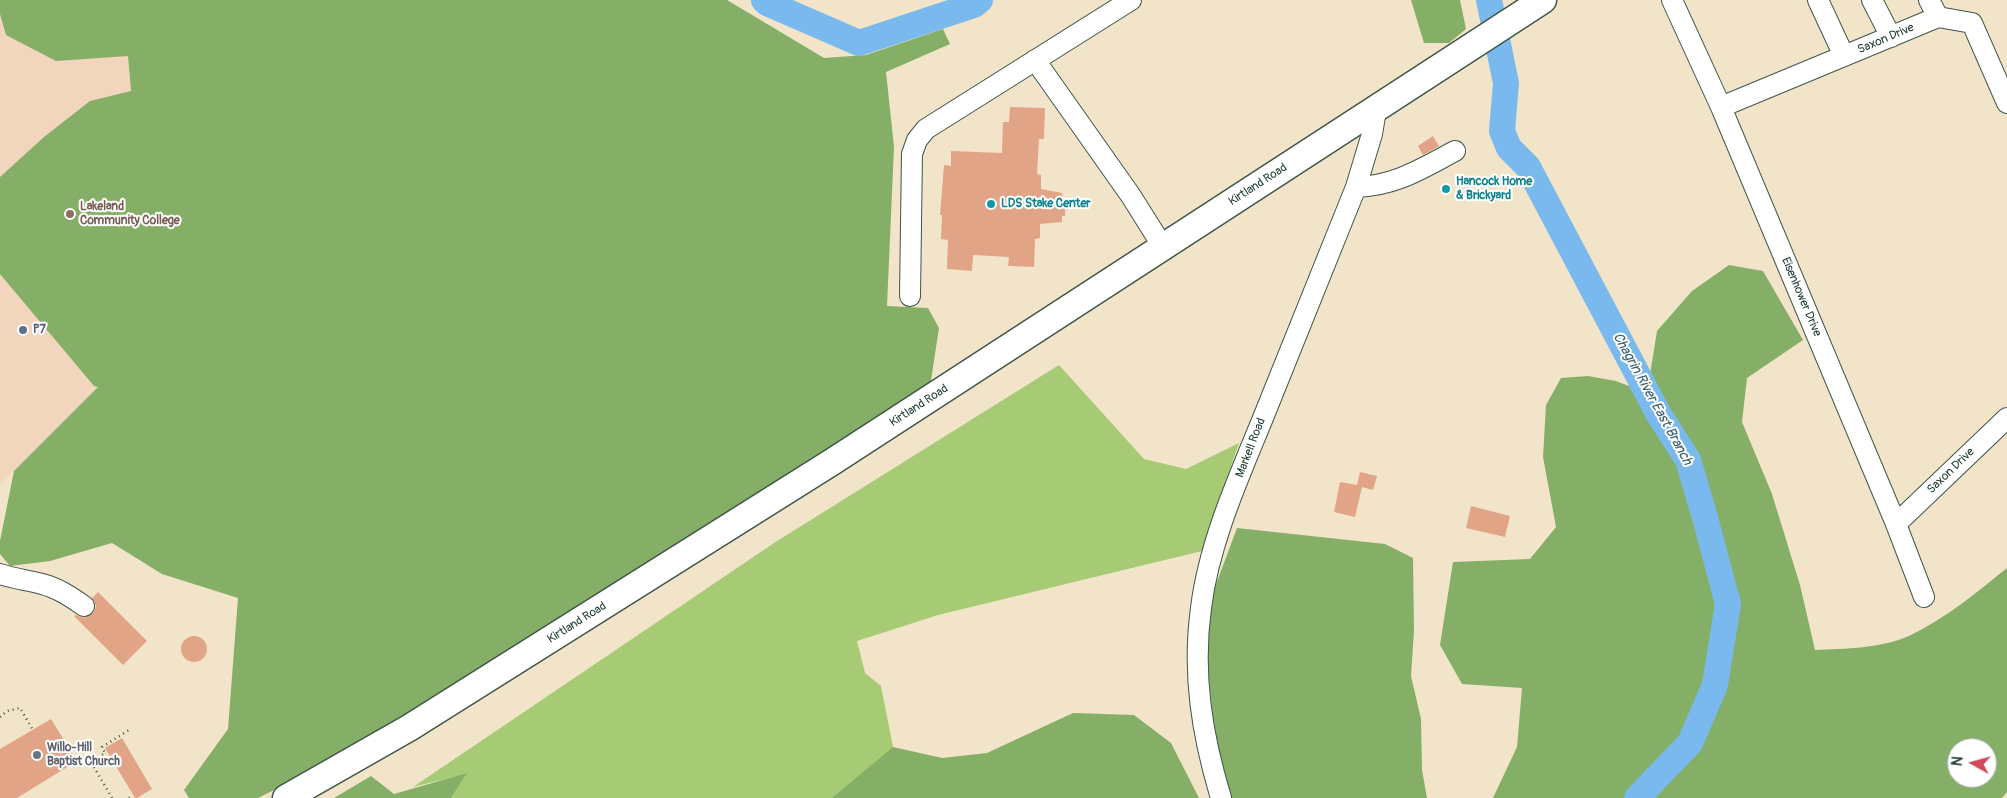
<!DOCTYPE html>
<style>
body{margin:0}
#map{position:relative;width:2007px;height:798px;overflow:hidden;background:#f2e4c9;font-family:Pangolin,sans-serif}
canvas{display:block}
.north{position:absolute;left:1947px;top:738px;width:50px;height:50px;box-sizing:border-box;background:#fff;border:1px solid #a5b1ae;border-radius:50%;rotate:277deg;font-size:14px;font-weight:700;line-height:20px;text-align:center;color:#1f3d34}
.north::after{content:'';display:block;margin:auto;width:18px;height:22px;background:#d1495b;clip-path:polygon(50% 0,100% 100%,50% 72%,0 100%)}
</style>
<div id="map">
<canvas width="2007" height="798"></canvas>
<div class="north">N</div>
</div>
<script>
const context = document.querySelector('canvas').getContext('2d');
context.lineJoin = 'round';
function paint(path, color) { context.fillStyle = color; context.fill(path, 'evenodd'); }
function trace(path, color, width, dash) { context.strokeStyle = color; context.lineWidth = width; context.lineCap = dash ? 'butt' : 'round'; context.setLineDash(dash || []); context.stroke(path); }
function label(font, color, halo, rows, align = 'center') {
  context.font = font + ' Pangolin,sans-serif'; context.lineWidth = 4; context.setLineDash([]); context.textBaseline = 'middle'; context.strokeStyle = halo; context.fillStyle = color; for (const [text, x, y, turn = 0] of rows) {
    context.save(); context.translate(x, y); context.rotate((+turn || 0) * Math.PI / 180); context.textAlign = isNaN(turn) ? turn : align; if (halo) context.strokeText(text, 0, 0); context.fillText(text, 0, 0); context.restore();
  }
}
const built = new Path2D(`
 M 0,0 L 124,0 L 148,337 L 0,485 Z`);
const green = new Path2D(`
 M 1059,365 L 1144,459 L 1186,469 L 1239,443 L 1202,551 L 938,615 L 857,641 L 865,673 L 881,686 L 893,747 L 891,798 L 451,798 L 466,774 L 413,787 L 774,543 Z`);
const forest = new Path2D(`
 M 0,0 L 727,0 L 824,58 L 866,55 L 943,29 L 950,44 L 886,72 L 894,147 L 887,306 L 928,308 L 939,328 L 930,387 L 354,750 L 258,798 L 189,798 L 184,790 L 228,729 L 238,598 L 162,574 L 112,543 L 50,561 L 10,566 L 0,554 L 0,541 L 14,471 L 98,387 L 94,386 L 0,274 L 0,177 L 44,137 L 90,101 L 131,91 L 128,56 L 56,61 L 6,35 L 0,14 Z
 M 1411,0 L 1460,0 L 1466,29 L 1449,43 L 1424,43 Z
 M 1729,265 L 1763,271 L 1803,340 L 1747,378 L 1742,422 L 1772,494 L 1800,585 L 1815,650 C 1845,649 1882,648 1909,636 C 1946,618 1976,593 2007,568 L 2007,792 L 2002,798 L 1493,798 L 1517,747 L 1522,688 L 1462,684 L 1440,645 L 1453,562 L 1530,559 L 1556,527 L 1543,457 L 1546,405 L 1561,378 L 1588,376 L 1616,381 L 1647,393 L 1657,331 L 1692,291 ZM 1957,748 L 1987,748 L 1987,778 L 1957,778 Z
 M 1237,528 L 1385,544 L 1413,558 L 1414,631 L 1411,676 L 1421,719 L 1422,770 L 1427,798 L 1231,798 L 1217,756 L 1206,651 L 1212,595 Z
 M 1073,713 L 1134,715 L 1171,743 L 1199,798 L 832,798 L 893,747 L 942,758 L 987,753 Z
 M 467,773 L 451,798 L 334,798 L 371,776 L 394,794 Z`);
const river = new Path2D(`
 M 764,0 L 767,3 L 859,43 L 974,5 L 980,0
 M 1489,0 L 1506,83 L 1502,131 L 1509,148 L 1528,167 L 1658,413 L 1688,460 L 1704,514 L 1728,604 L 1715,685 L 1690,743 L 1637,798`);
const building = new Path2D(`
 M 1010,107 L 1045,108 L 1044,139 L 1039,139 L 1037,174 L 1041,175 L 1041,189 L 1062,193 L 1063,198 L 1066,199 L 1065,216 L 1062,216 L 1062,222 L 1040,224 L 1040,238 L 1035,239 L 1034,267 L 1008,266 L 1009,257 L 973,255 L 972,271 L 947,269 L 948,240 L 941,239 L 942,215 L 940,215 L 944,165 L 951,166 L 951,151 L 1002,153 L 1003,122 L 1009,122 Z
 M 1433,136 L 1439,146 L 1423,155 L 1418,146 Z
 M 1360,472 L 1377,476 L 1373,490 L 1362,487 L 1355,517 L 1334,512 L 1340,482 L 1357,485 Z
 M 1471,506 L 1510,516 L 1505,537 L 1466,528 Z
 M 98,592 L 147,641 L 123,665 L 74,616 L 76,615 L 84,618 L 93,613 L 96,606 L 92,598 Z
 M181 649a13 13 0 1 1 26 0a13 13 0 1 1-26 0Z
 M 51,719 L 77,761 L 17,798 L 0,798 L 0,749 Z
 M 122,738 L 152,789 L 137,798 L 135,798 L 105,748 Z`);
const path = new Path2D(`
 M 0,717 L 7,711 L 20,708 L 33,730
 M 112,798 L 91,762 L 105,753 L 102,747 L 129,730
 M 129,798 L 133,795`);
const minor = new Path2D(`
 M 1672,0 L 1721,107 L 1896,524 L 1924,597
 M 1818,0 L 1844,56
 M 1872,0 L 1891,37
 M 1929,0 L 1938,17
 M 1035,60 L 1131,196 L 1163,247
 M 1721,107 L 1938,17 L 1972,23 L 2007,103
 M 1356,187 C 1395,186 1421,169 1455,151
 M 910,296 L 912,154 L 917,140 L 926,129 L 1131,0
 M 1896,524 L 2007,418
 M 0,574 C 14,579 28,580 42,584 C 58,588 71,597 84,606
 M 1221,798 C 1202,735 1192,674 1201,608 C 1209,543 1238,479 1263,418 C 1294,341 1325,264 1356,187 L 1372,134 L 1376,110`);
const major = new Path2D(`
 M 286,798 L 409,728 L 832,462 L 1543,0`);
const markers = [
 [1446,189,5,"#0f9aa8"],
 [991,204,5,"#0f9aa8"],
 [70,214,5,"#8d6e63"],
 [23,330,5,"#5c6f8a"],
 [37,755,5,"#6b7280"]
];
const streetNames = [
 ["Saxon Drive",1886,39,-23],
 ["Kirtland Road",1258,185,-33],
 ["Eisenhower Drive",1801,297,67],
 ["Kirtland Road",919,406,-33],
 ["Markell Road",1251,448,-69],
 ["Saxon Drive",1951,471,-44],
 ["Kirtland Road",577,623,-32]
];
const cultureNames = [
 ["Hancock Home",1456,182],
 ["& Brickyard",1456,196],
 ["LDS Stake Center",1001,204]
];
const educationNames = [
 ["Lakeland",80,207],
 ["Community College",80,221]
];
const serviceNames = [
 ["P7",33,330]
];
const worshipNames = [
 ["Willo-Hill",47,748],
 ["Baptist Church",47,762]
];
const waterNames = [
 ["Chagrin River East Branch",1652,399,61]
];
paint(built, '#f1d5bd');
paint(green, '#a7cb75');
paint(forest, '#85af66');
trace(river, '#7ab9ed', 26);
paint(building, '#e2a486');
trace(minor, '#3f564a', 22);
trace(major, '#3f564a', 29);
trace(path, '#3f564a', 2.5, [1, 4]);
trace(minor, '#fff', 20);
trace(major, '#fff', 26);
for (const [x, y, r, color] of markers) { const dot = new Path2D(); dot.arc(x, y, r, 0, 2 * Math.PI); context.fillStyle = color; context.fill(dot); trace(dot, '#fff', 2); }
label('12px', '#1f3d34', '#fff', streetNames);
label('bold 12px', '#0d838f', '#fff', cultureNames, 'left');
label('bold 12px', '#785e54', '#fff', educationNames, 'left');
label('bold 12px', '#4e5e75', '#fff', serviceNames, 'left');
label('bold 12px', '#5b616d', '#fff', worshipNames, 'left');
label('italic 14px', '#3a626c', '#fff', waterNames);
</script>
